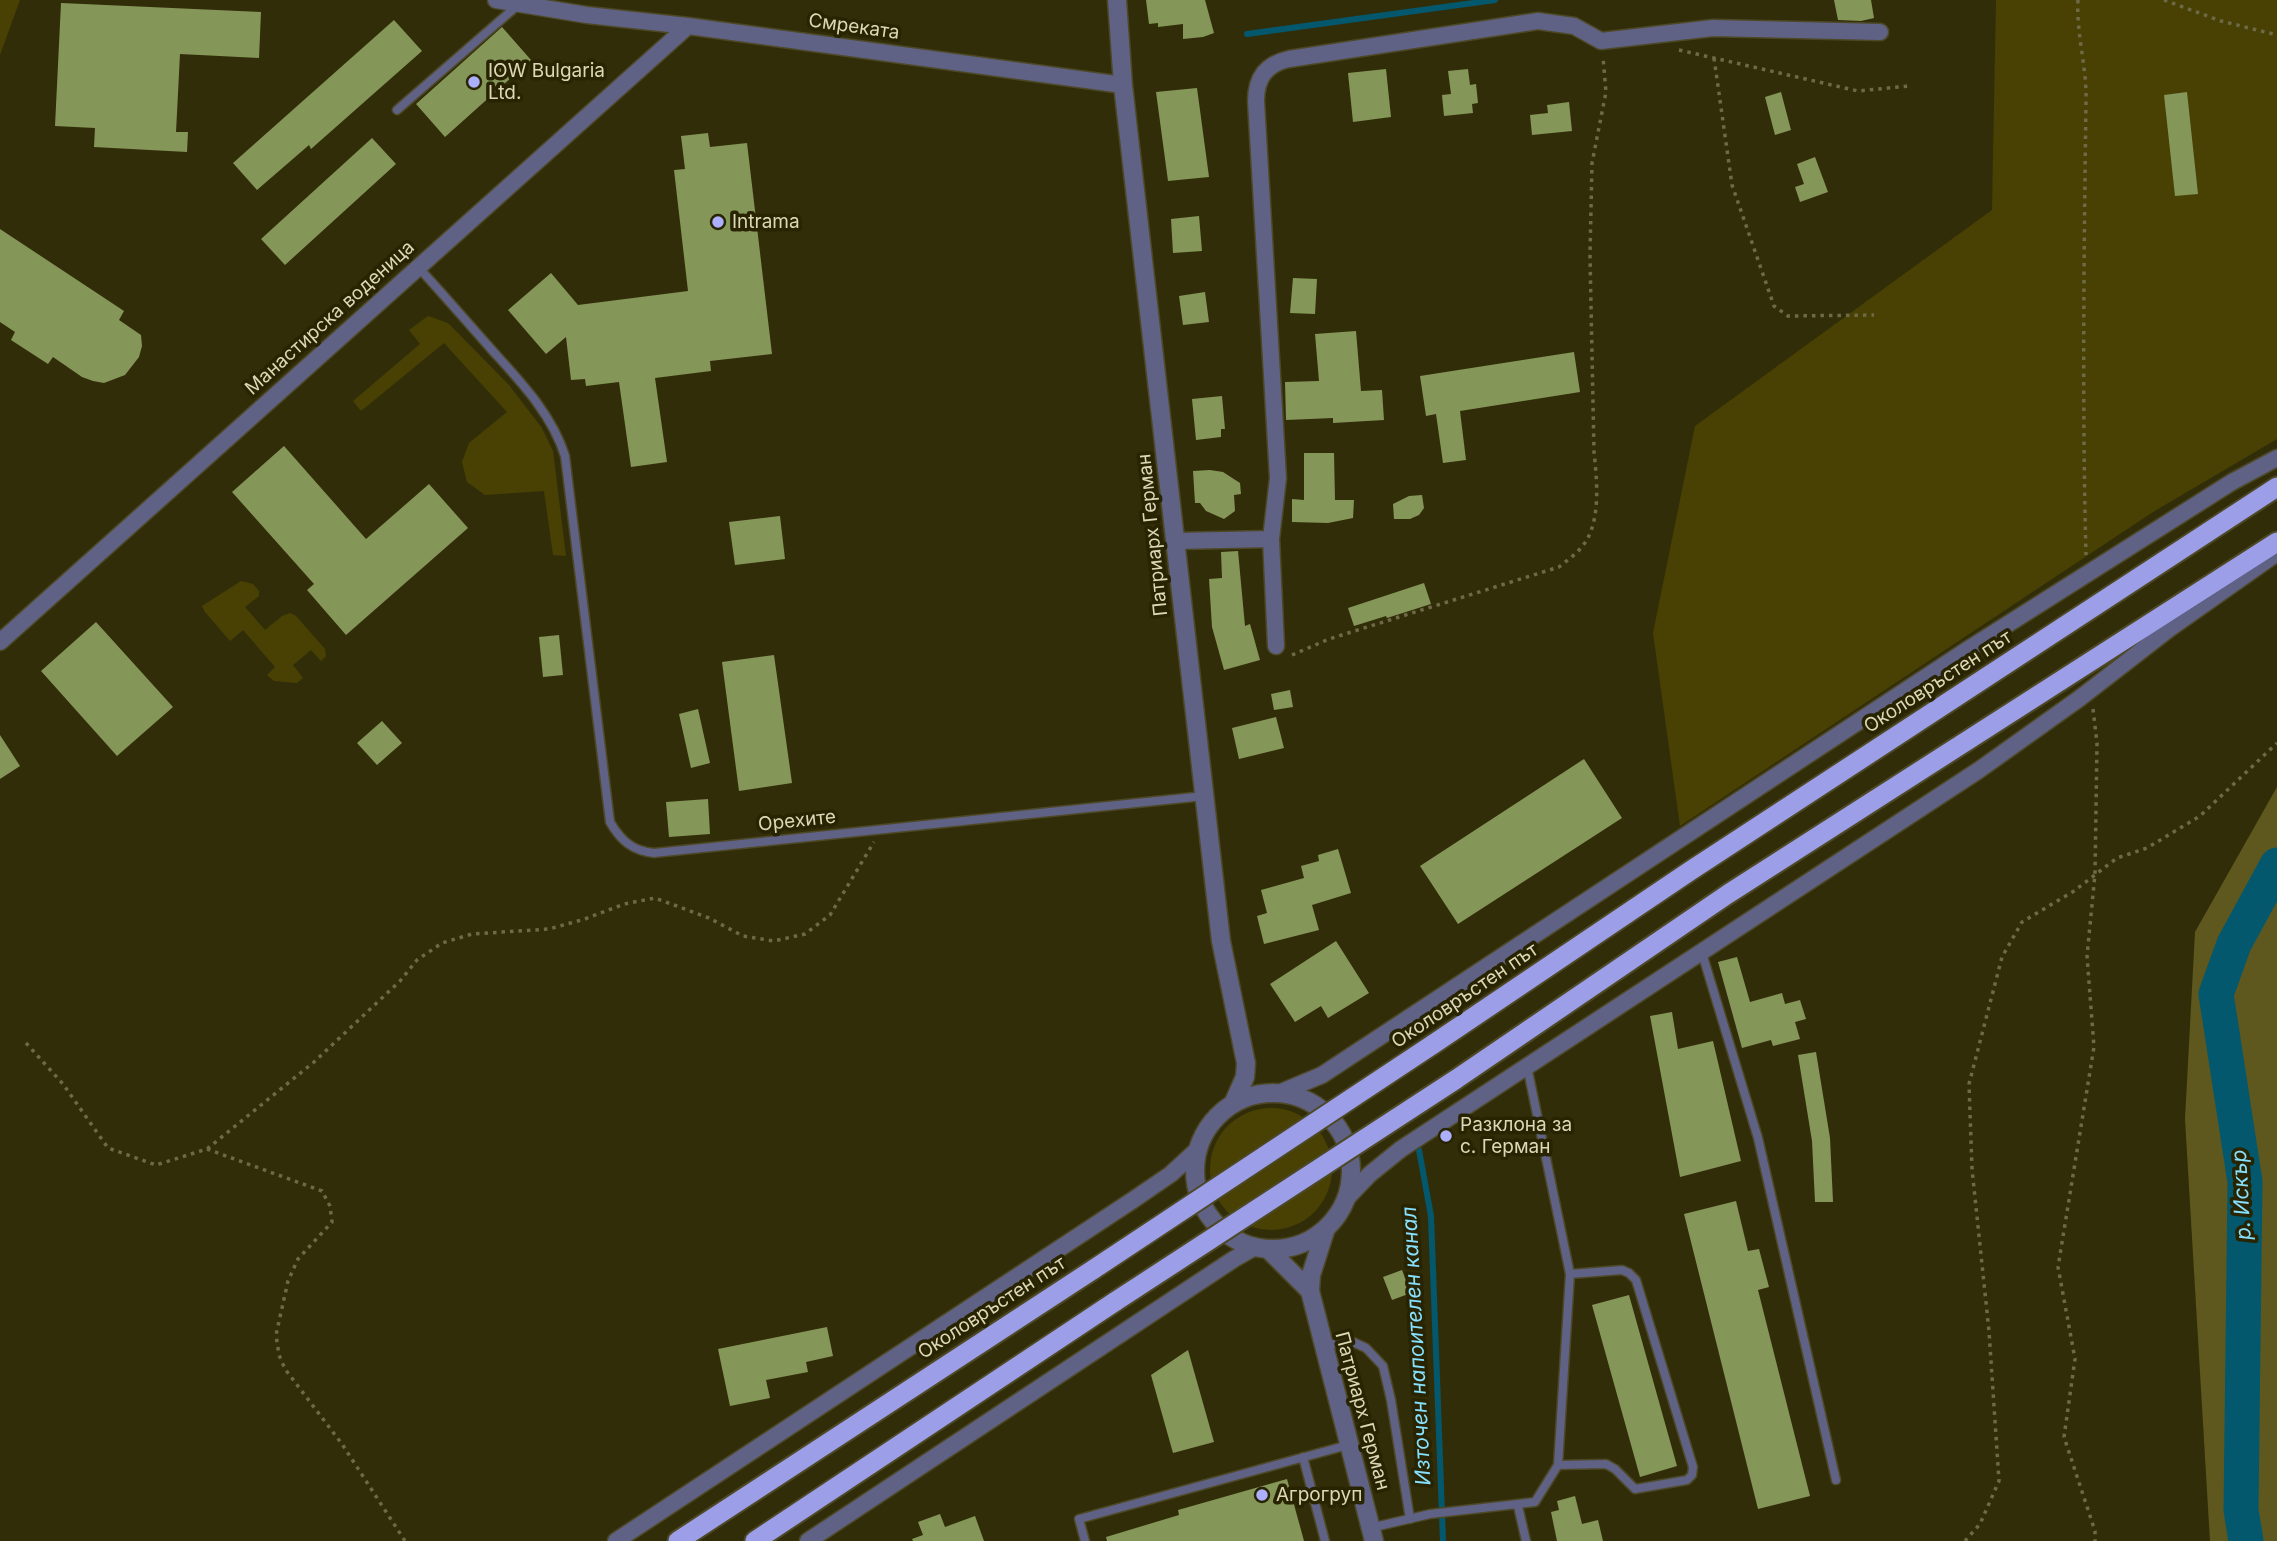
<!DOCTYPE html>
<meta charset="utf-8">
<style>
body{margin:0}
canvas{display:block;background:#322d09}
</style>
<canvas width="2277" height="1541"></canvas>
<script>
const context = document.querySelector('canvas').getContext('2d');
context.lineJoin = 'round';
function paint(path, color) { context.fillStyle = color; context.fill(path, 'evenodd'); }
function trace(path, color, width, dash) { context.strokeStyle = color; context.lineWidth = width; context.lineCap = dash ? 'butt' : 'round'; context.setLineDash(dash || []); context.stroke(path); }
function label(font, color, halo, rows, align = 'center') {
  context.font = font + ' Inter,sans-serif'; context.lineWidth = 7; context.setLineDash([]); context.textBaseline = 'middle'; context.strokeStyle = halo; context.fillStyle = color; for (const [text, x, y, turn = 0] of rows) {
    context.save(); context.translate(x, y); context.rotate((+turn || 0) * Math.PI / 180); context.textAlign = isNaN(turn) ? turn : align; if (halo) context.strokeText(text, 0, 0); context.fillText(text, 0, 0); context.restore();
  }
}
const green = new Path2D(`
 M 0,0 L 20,0 L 0,55 Z
 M 1996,0 L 2277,0 L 2277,439 L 2153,512 L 1680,826 L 1653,633 L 1695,426 L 1992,210 Z
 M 428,316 L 448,323 L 509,385 L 542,428 L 553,451 L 566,556 L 553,555 L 544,491 L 485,495 L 467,482 L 462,462 L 469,443 L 507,412 L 444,343 L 361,411 L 353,401 L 420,344 L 409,330 Z
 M 241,581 L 253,584 L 259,591 L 259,596 L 245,607 L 265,630 L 282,616 L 290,613 L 296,616 L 325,649 L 326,656 L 321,661 L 311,650 L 293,665 L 303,678 L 297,683 L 274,681 L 267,675 L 275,667 L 243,630 L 230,641 L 205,612 L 202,606 Z
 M1210 1169a61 61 0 1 1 122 0a61 61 0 1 1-122 0Z`);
const forest = new Path2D(`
 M 2277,787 L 2277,1541 L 2210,1541 L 2185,1119 L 2195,932 Z`);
const stream = new Path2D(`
 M 1247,34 L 1495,0
 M 1419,1150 L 1431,1216 L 1443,1541`);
const river = new Path2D(`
 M 2246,1541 L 2241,1510 L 2245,1182 L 2216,994 L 2234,944 L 2277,865`);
const building = new Path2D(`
 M 1146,0 L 1205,0 L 1214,33 L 1203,37 L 1183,39 L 1183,24 L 1158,27 L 1158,23 L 1149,24 Z
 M 1834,0 L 1871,0 L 1874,18 L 1861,21 L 1838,20 Z
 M 61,3 L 261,12 L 259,58 L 180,54 L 176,132 L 188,132 L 187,152 L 94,147 L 95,128 L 55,126 Z
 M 394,20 L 422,51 L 311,149 L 309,145 L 257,190 L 233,163 Z
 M 502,27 L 531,60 L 445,137 L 416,104 Z
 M 1386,69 L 1391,117 L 1353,122 L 1348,73 Z
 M 1468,69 L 1470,85 L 1476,84 L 1478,103 L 1472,104 L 1473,113 L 1444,116 L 1442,95 L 1451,94 L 1448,71 Z
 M 1197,88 L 1209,177 L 1168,181 L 1156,92 Z
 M 1781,92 L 1791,130 L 1775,135 L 1765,97 Z
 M 2187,92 L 2198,194 L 2175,196 L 2164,95 Z
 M 1569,102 L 1572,131 L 1532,135 L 1530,115 L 1548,113 L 1547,105 Z
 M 708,133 L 710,147 L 747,143 L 772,354 L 710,361 L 711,371 L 655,378 L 667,462 L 631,467 L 619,382 L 586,386 L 585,379 L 571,380 L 566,337 L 546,354 L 508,310 L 551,273 L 578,305 L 688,291 L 674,170 L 685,169 L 681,136 Z
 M 372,138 L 396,164 L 285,265 L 261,239 Z
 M 1815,157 L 1828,192 L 1800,202 L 1795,187 L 1804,184 L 1797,164 Z
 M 1199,216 L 1202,251 L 1173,253 L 1171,219 Z
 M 0,229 L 124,311 L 119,320 L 141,335 L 142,346 L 139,357 L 125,375 L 104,383 L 93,381 L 82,377 L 53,357 L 48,364 L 11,340 L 15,332 L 0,322 Z
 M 1293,278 L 1317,279 L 1315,314 L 1290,313 Z
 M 1205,292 L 1209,322 L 1183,325 L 1179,296 Z
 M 1356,331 L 1361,391 L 1382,390 L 1384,420 L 1333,423 L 1333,418 L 1286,420 L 1285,382 L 1319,381 L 1315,334 Z
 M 1574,352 L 1580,392 L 1460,411 L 1466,460 L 1443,463 L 1436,414 L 1426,416 L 1420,376 Z
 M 1222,396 L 1225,429 L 1221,429 L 1221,437 L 1196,440 L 1192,399 Z
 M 284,446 L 366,539 L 429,484 L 468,528 L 346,635 L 307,590 L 314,584 L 232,492 Z
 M 1304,453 L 1334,453 L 1335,500 L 1354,500 L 1353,518 L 1328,523 L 1292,522 L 1292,499 L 1304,500 Z
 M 1210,470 L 1223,472 L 1240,483 L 1241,494 L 1234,495 L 1235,511 L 1224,519 L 1206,511 L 1200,503 L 1195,503 L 1193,471 Z
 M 1422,495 L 1424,508 L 1419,515 L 1410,519 L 1394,519 L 1393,504 L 1409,496 Z
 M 780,516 L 785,559 L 735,565 L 729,522 Z
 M 1238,551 L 1245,626 L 1250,624 L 1260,660 L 1224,670 L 1212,627 L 1209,579 L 1222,578 L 1221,552 Z
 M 1424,583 L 1431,604 L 1387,618 L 1386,616 L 1354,626 L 1348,608 Z
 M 96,622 L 173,707 L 117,756 L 41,671 Z
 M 559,635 L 563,675 L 543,677 L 539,637 Z
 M 774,655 L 792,783 L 739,791 L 722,662 Z
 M 1290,690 L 1293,707 L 1274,710 L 1271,694 Z
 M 698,709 L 710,763 L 691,768 L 679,714 Z
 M 1276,717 L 1284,748 L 1239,759 L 1232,728 Z
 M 382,721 L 402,743 L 377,765 L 357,743 Z
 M 0,735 L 20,766 L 0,779 Z
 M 1584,759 L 1622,818 L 1458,924 L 1420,866 Z
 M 708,799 L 710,834 L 669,837 L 666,802 Z
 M 1338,849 L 1351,893 L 1312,905 L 1319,930 L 1264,944 L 1257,916 L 1267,913 L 1261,890 L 1304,878 L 1301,866 L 1319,861 L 1318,855 Z
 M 1336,941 L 1369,993 L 1328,1018 L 1321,1006 L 1295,1022 L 1270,984 Z
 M 1737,957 L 1750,1002 L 1782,993 L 1785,1004 L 1800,1000 L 1806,1019 L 1795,1022 L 1800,1039 L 1773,1046 L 1771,1040 L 1742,1048 L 1718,962 Z
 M 1672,1012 L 1678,1049 L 1713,1041 L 1741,1161 L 1680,1177 L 1650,1016 Z
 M 1816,1052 L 1830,1138 L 1833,1202 L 1815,1202 L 1812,1141 L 1798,1055 Z
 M 1736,1201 L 1748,1251 L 1759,1249 L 1769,1287 L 1758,1290 L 1810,1496 L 1758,1509 L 1684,1214 Z
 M 1402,1270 L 1411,1293 L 1392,1300 L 1383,1277 Z
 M 1629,1295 L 1677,1466 L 1640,1477 L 1592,1305 Z
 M 827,1327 L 833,1356 L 806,1362 L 808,1372 L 766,1380 L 770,1398 L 730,1406 L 718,1349 Z
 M 1188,1350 L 1214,1442 L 1173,1453 L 1151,1375 Z
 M 1287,1479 L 1304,1541 L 1107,1541 L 1106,1537 L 1179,1515 L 1178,1510 Z
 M 1575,1496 L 1582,1524 L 1598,1520 L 1603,1541 L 1557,1541 L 1551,1512 L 1559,1510 L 1557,1501 Z
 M 940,1514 L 945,1527 L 975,1516 L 984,1541 L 913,1541 L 912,1539 L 923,1535 L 918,1522 Z`);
const path = new Path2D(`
 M 2078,0 C 2076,34 2087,67 2086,101 C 2084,252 2082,404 2086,555
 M 2164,0 L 2221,21 L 2277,35
 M 1679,50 L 1858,91 L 1909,86
 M 1714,58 L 1732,185 L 1774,306 L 1788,316 L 1874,315
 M 1292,655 L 1329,639 L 1559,567 C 1566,561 1574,556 1580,549 C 1602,526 1597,481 1594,452 L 1590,255 L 1592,163 L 1606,92 L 1603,57
 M 2093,709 L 2097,743 L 2095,874 L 2087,956 L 2094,1047 L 2058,1267 L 2075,1359 L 2064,1437 L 2095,1531 L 2095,1541
 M 26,1043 L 63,1084 L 108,1148 L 156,1165 L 207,1149 L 314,1062 L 400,981 L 417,960 L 442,943 L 472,934 L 549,929 L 585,919 L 624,904 L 655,898 L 709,918 L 743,936 L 774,941 L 805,934 L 830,915 L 874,842
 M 207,1149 L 322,1191 L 330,1206 L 332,1222 L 298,1259 L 288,1281 L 276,1335 L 279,1355 L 285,1369 L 342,1444 L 405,1541
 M 1965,1541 L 1980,1524 L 1999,1481 L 1989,1331 L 1972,1169 L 1969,1084 L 2002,957 L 2022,922 L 2074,891 L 2117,858 L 2147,848 L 2200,816 L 2277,743`);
const service = new Path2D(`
 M 397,110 L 518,5
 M 418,267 C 443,294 467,322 491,349 C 520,381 552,414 565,456 L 610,822 C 621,841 633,851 654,853 L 1204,796
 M 1702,953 L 1758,1138 L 1836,1480
 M 1323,1345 L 1353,1342 L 1366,1348 L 1383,1366 L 1391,1400 L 1410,1519
 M 1303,1457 L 1325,1541
 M 1558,1465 L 1606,1464 L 1615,1469 L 1635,1489 L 1687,1480 L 1692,1475 L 1693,1467 L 1636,1280 L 1629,1273 L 1622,1270 L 1570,1274
 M 1518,1506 L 1526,1541
 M 1370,1528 L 1430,1514 L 1535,1502 L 1558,1465 L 1570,1274 L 1527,1066
 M 1085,1541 L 1079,1519 L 1348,1445`);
const minor = new Path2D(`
 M 496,0 L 587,15 L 688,26 L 1123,85
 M 1271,539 L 1276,646
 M 1175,541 L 1271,539 L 1278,478 L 1256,101 C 1256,78 1266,64 1289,59 L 1538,21 L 1574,26 L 1601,41 L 1713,28 L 1880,32
 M 0,642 L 688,26
 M 1279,1093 L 1322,1075 L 1967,650 L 2232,482 L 2277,458
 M 1346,1199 L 1370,1174 L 1401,1149 L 1979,770 L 2080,698 L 2169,629 L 2277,553
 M 616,1541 L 1133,1200 L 1171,1174 L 1197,1150
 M 808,1541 L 1234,1259 L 1255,1247`);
const tertiary = new Path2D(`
 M 1117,0 L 1123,85 L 1221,941 L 1246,1063 L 1245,1077 L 1233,1104
 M1195 1171a78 78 0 1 1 156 0a78 78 0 1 1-156 0Z
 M 1326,1228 L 1311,1275 L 1310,1291 L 1374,1541
 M 1269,1250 L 1310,1291`);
const trunk = new Path2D(`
 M 1432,1045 L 1690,871 L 2277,487
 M 1455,1080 L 1728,894 L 2277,542
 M 678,1541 L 1094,1269
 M 755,1541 L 1116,1301`);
const trunkBridge = new Path2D(`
 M 1094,1269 L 1432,1045
 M 1116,1301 L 1455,1080`);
const markers = [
 [474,82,7,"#acaffb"],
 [718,222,7,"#acaffb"],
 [1446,1136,7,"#acaffb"],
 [1262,1495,7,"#acaffb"]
];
const streetNames = [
 ["Смреката",854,27,8],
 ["Манастирска воденица",330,318,-42],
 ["Патриарх Герман",1153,535,-96],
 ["Околовръстен път",1938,682,-33],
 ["Орехите",797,821,-6],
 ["Околовръстен път",1465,996,-34],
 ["Околовръстен път",992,1308,-33],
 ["Патриарх Герман",1362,1411,75]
];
const poiNames = [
 ["IOW Bulgaria",488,71],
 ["Ltd.",488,93],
 ["Intrama",732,222],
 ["Разклона за",1460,1125],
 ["с. Герман",1460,1147],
 ["Агрогруп",1276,1495]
];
const waterNames = [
 ["р. Искър",2242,1195,-93],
 ["Източен напоителен канал",1417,1346,-93]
];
paint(green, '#484103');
paint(forest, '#5f581e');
trace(stream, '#03586d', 6);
trace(river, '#03586d', 35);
paint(building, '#859659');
trace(service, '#4d4825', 11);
trace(minor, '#4d4825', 19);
trace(tertiary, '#4d4825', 21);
trace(trunk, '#4d4825', 23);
trace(path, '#6e6946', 3.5, [3.5, 5]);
trace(service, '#5f6185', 8);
trace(minor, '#5f6185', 16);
trace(tertiary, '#5f6185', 18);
trace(trunk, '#9c9ee8', 19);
trace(trunkBridge, '#4d4825', 23, []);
trace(trunkBridge, '#9c9ee8', 19);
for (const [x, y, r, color] of markers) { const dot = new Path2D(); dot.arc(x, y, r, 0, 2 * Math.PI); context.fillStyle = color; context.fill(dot); trace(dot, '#282301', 2.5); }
label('19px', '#dcd8b7', '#282301', streetNames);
label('19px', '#dcd8b7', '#282301', poiNames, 'left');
label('italic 21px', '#86e0fe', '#282301', waterNames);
</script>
